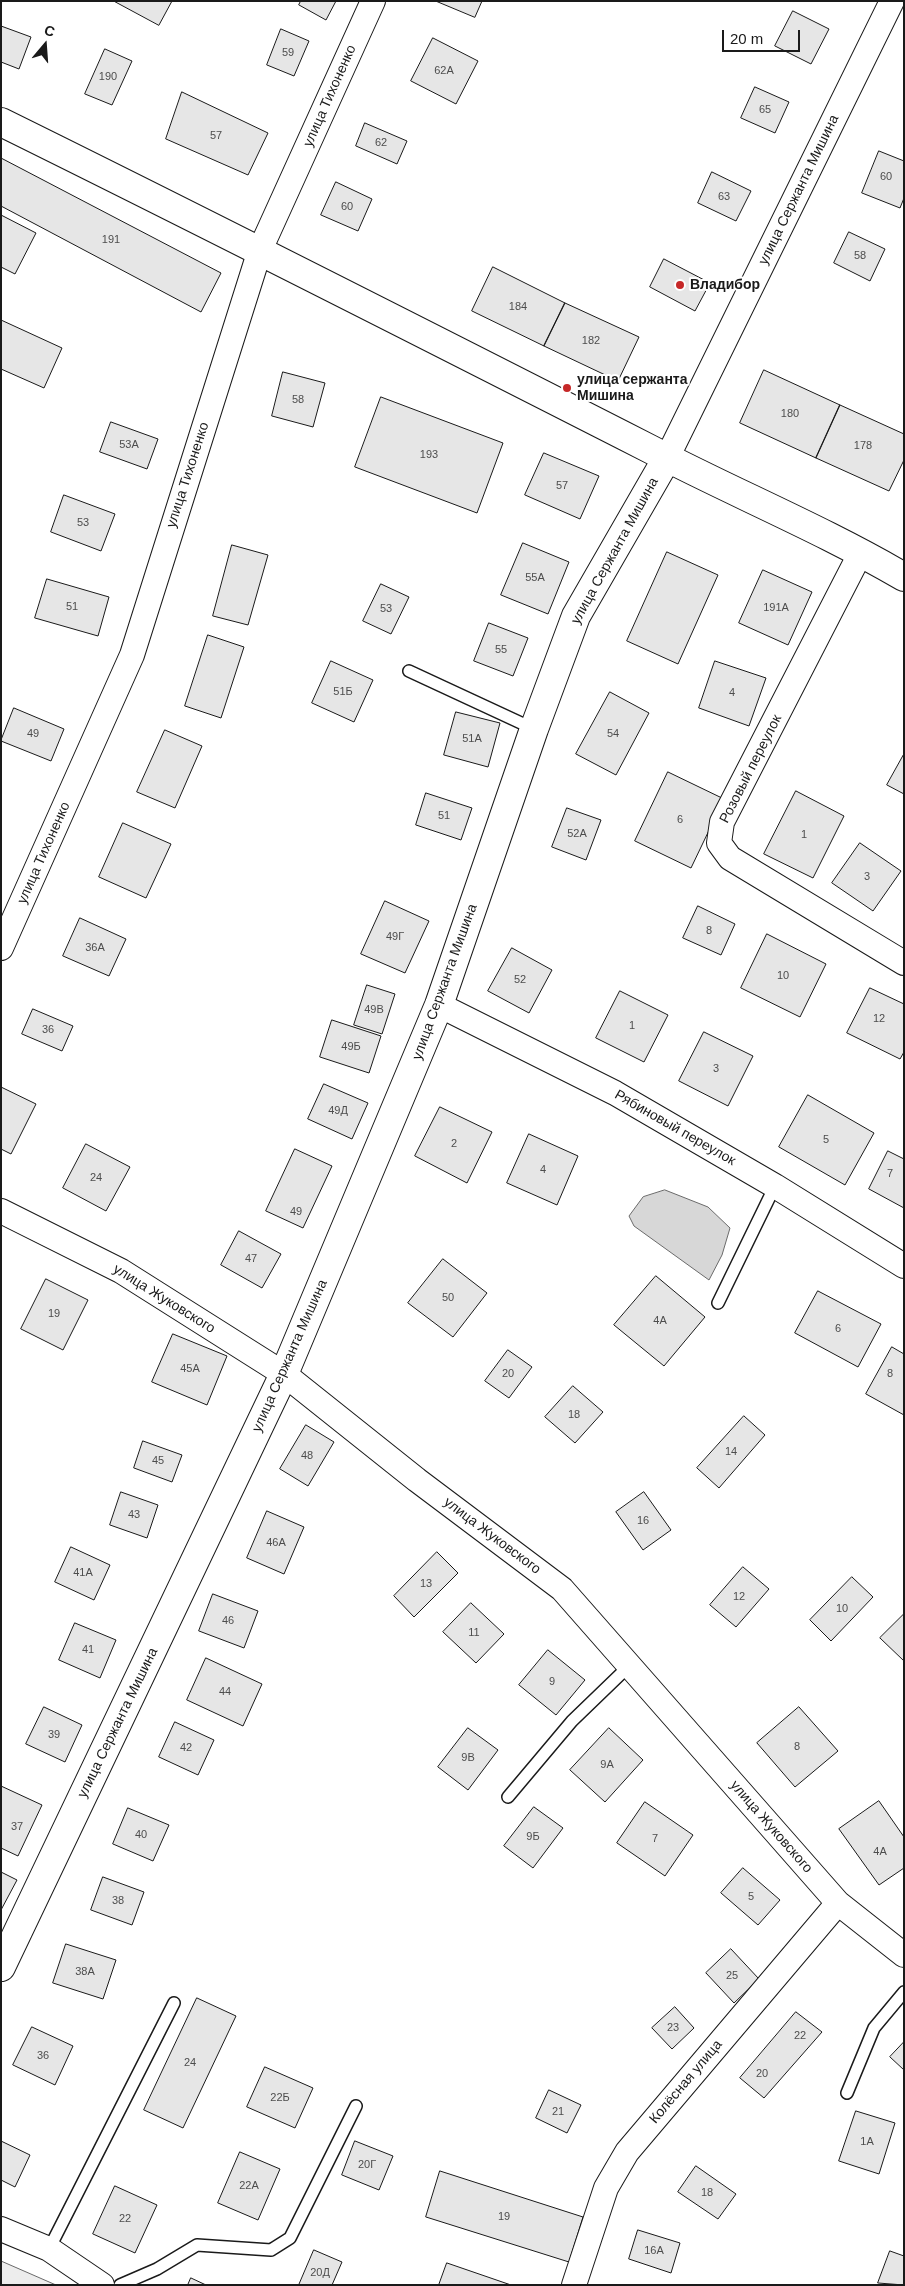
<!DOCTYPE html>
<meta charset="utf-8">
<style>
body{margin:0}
#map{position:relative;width:905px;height:2286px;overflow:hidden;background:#fff;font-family:Helvetica,sans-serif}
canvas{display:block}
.frame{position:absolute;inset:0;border:2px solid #1a1a1a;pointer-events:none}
.north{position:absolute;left:20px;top:20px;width:50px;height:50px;-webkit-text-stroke:4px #fff;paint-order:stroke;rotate:18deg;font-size:14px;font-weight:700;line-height:20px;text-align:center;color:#1a1a1a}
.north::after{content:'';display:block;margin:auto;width:18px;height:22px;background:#1a1a1a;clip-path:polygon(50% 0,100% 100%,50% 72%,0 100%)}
.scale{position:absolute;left:722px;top:30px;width:78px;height:22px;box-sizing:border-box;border:2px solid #1a1a1a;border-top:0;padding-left:6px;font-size:15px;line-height:18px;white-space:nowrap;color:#1a1a1a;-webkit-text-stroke:4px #fff;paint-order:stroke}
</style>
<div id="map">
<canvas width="905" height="2286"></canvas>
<div class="frame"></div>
<div class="north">С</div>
<div class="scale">20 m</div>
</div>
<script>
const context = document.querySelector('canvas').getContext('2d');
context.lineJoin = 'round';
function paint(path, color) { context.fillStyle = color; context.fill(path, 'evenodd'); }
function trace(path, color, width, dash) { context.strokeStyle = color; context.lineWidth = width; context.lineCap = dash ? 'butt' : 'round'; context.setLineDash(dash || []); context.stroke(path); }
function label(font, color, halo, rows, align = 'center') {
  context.font = font + ' Helvetica,sans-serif'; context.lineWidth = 4; context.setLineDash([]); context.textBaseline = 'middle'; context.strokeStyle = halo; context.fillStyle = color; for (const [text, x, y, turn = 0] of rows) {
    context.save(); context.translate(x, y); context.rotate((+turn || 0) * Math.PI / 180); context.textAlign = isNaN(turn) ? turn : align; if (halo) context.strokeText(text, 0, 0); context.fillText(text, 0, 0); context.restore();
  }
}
const green = new Path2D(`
 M 1,2261 L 56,2285 L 1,2285 Z`);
const water = new Path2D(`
 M 665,1190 L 708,1207 L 730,1228 L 722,1255 L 709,1280 L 634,1226 L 629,1216 L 643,1197 Z`);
const building = new Path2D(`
 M 114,1 L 172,1 L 159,25 Z
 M 301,1 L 336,1 L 326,20 L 299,5 Z
 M 436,1 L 482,1 L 475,17 Z
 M 793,11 L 829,29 L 811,64 L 775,46 Z
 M 1,26 L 31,37 L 19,69 L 1,62 Z
 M 281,29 L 309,41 L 294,76 L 267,65 Z
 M 433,38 L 478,61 L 456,104 L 411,81 Z
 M 105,49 L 132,61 L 112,105 L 85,94 Z
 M 755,87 L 789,102 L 775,133 L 741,118 Z
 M 182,92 L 268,133 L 248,175 L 166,139 Z
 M 365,123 L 407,141 L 397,164 L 356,146 Z
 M 879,151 L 904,161 L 904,198 L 900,208 L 862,193 Z
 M 1,158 L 221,273 L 201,312 L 1,206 Z
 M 712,172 L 751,191 L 736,221 L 698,203 Z
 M 336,182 L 372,199 L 358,231 L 321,215 Z
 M 1,215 L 36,233 L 15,274 L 1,267 Z
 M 849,232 L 885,249 L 870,281 L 834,263 Z
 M 664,259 L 710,283 L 695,311 L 650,287 Z
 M 493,267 L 565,303 L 544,346 L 472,311 Z
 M 565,303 L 639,337 L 618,381 L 544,346 Z
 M 1,320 L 62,348 L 44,388 L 1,369 Z
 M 764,370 L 840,405 L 816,458 L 740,423 Z
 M 283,372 L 325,383 L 313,427 L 272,416 Z
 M 381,397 L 503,443 L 477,513 L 355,467 Z
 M 840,405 L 904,434 L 904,460 L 889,491 L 816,458 Z
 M 111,422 L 158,439 L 147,469 L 100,452 Z
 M 544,453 L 599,476 L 580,519 L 525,495 Z
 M 64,495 L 115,514 L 101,551 L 51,532 Z
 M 523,543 L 569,562 L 548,614 L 501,595 Z
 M 232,545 L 268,555 L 248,625 L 213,616 Z
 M 667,552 L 718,575 L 678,664 L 627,641 Z
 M 763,570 L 812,592 L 788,645 L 739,623 Z
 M 47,579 L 109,597 L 98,636 L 35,618 Z
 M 381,584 L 409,597 L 391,634 L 363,621 Z
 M 489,623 L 528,638 L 513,676 L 474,661 Z
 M 208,635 L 244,647 L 221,718 L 185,706 Z
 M 331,661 L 373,680 L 354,722 L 312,703 Z
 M 715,661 L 766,678 L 749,726 L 699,708 Z
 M 610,692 L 649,713 L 616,775 L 576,754 Z
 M 14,708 L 64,729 L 51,761 L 1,741 Z
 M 456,712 L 500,723 L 488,767 L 444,755 Z
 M 165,730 L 202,746 L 175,808 L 137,792 Z
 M 904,754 L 904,794 L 887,785 Z
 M 668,772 L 724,799 L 691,868 L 635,841 Z
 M 796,791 L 844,816 L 813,878 L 764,854 Z
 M 426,793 L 472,808 L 461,840 L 416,825 Z
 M 567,808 L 601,820 L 586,860 L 552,847 Z
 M 123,823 L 171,844 L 146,898 L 99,877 Z
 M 860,843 L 901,871 L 873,911 L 832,883 Z
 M 385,901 L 429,921 L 405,973 L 361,954 Z
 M 698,906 L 735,924 L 721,955 L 683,938 Z
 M 80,918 L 126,939 L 109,976 L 63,956 Z
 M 767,934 L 826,964 L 800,1017 L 741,988 Z
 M 512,948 L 552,970 L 529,1013 L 488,991 Z
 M 367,985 L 395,994 L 382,1034 L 354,1025 Z
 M 870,988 L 904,1004 L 904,1052 L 900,1059 L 847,1033 Z
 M 620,991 L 668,1015 L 644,1062 L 596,1038 Z
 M 33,1009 L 73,1026 L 62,1051 L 22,1034 Z
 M 332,1020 L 381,1036 L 369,1073 L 320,1057 Z
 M 704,1032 L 753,1056 L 728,1106 L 679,1081 Z
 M 324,1084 L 368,1103 L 352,1139 L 308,1119 Z
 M 1,1087 L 36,1104 L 11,1154 L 1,1149 Z
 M 808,1095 L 874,1133 L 845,1185 L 779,1147 Z
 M 440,1107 L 492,1132 L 467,1183 L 415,1156 Z
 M 529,1134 L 578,1156 L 557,1205 L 507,1183 Z
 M 86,1144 L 130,1167 L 106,1211 L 63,1188 Z
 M 295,1149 L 332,1166 L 303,1228 L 266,1211 Z
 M 888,1151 L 904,1159 L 904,1208 L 869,1189 Z
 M 239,1231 L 281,1254 L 262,1288 L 221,1265 Z
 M 443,1259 L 487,1293 L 453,1337 L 408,1303 Z
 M 656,1276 L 705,1317 L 664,1366 L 614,1325 Z
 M 46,1279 L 88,1300 L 63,1350 L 21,1329 Z
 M 818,1291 L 881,1324 L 858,1367 L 795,1333 Z
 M 173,1334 L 227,1356 L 207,1405 L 152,1382 Z
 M 892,1347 L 904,1354 L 904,1415 L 866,1394 Z
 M 508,1350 L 532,1367 L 509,1398 L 485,1381 Z
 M 573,1386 L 603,1412 L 575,1443 L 545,1417 Z
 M 744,1416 L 765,1435 L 719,1488 L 697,1468 Z
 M 306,1425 L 334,1442 L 308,1486 L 280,1469 Z
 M 143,1441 L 182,1455 L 172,1482 L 134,1468 Z
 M 121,1492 L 158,1505 L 147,1538 L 110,1525 Z
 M 644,1492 L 671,1530 L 643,1550 L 616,1512 Z
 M 267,1511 L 304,1527 L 284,1574 L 247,1558 Z
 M 71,1547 L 110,1565 L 94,1600 L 55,1582 Z
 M 437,1552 L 458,1573 L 414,1617 L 394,1596 Z
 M 743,1567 L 769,1589 L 736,1627 L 710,1605 Z
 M 852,1577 L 873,1597 L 831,1641 L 810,1620 Z
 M 213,1594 L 258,1611 L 244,1648 L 199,1631 Z
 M 471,1603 L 504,1634 L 476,1663 L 443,1632 Z
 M 904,1614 L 904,1661 L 880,1638 Z
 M 75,1623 L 116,1640 L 100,1678 L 59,1660 Z
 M 548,1650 L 585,1680 L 556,1715 L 519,1685 Z
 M 206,1658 L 262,1684 L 243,1726 L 187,1700 Z
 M 44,1707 L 82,1725 L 65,1762 L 26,1744 Z
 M 799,1707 L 838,1751 L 795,1787 L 757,1743 Z
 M 175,1722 L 214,1740 L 198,1775 L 159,1757 Z
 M 468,1728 L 498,1750 L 468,1790 L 438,1767 Z
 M 609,1728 L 643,1760 L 605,1802 L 570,1770 Z
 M 1,1786 L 42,1805 L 18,1856 L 1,1848 Z
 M 879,1801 L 904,1837 L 904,1868 L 879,1885 L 839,1829 Z
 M 645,1802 L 693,1835 L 665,1876 L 617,1843 Z
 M 534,1807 L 563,1828 L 533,1868 L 504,1846 Z
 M 128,1808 L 169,1825 L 153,1861 L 113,1844 Z
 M 743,1868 L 780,1900 L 758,1925 L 721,1893 Z
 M 1,1872 L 17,1880 L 1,1910 Z
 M 103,1877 L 144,1892 L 132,1925 L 91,1910 Z
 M 66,1944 L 116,1960 L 103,1999 L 53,1983 Z
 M 731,1949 L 759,1979 L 734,2003 L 706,1973 Z
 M 197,1998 L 236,2016 L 183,2128 L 144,2110 Z
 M 675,2007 L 694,2028 L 672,2049 L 652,2028 Z
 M 796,2012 L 822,2032 L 764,2098 L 740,2078 Z
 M 32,2027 L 73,2046 L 55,2085 L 13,2065 Z
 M 904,2042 L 904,2070 L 890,2057 Z
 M 265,2067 L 313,2088 L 295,2128 L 247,2107 Z
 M 549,2090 L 581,2105 L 567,2133 L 536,2118 Z
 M 856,2111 L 895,2123 L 879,2174 L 839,2161 Z
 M 1,2141 L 30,2155 L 15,2187 L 1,2180 Z
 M 355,2141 L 393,2156 L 379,2190 L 342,2175 Z
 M 240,2152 L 280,2169 L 258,2220 L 218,2203 Z
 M 696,2166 L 736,2194 L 718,2219 L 678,2192 Z
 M 440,2171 L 583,2217 L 569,2262 L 426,2217 Z
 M 115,2186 L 157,2205 L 135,2253 L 93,2234 Z
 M 638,2230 L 680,2243 L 671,2273 L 629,2259 Z
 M 314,2250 L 342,2262 L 332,2285 L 299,2285 Z
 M 890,2251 L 904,2256 L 904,2285 L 878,2283 Z
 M 447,2263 L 511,2285 L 439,2285 Z
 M 191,2278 L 206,2285 L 188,2285 Z`);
const lane = new Path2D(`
 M 409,671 L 534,729
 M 718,1303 L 775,1186
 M 508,1797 L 572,1721 L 629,1666
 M 847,2093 L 874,2028 L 904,1992
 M 49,2249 L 174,2003
 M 120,2285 L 157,2269 L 197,2245 L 271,2250 L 290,2238 L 356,2106`);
const street = new Path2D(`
 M 667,458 L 892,1
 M 861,552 L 722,822 L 719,843 L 730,858 L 904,963
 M 1,948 L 132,655 L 260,250 L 373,1
 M 439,1005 L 615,1093 L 775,1186 L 904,1266
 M 1,1211 L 121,1271 L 284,1374 L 417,1480 L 562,1589 L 838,1903 L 904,1955
 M 1,2229 L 49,2249 L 102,2285
 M 574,2285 L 606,2188 L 627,2152 L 838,1903`);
const secondary = new Path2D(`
 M 1,122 C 218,229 434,339 650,449 C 734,493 822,529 904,577
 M 1,1967 L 284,1374 L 439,1005 L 534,729 L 576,616 L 667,458`);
const markers = [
 [680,285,5,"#c62828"],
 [567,388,5,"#c62828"]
];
const numberNames = [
 ["59",288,53],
 ["62А",444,71],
 ["190",108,77],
 ["65",765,110],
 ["57",216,136],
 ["62",381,143],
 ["60",886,177],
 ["63",724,197],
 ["60",347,207],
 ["191",111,240],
 ["58",860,256],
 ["184",518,307],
 ["182",591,341],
 ["58",298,400],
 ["180",790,414],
 ["53А",129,445],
 ["178",863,446],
 ["193",429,455],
 ["57",562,486],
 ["53",83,523],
 ["55А",535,578],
 ["51",72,607],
 ["191А",776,608],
 ["53",386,609],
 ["55",501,650],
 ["51Б",343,692],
 ["4",732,693],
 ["49",33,734],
 ["54",613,734],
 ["51А",472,739],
 ["51",444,816],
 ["6",680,820],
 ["52А",577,834],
 ["1",804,835],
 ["3",867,877],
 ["8",709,931],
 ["49Г",395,937],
 ["36А",95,948],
 ["10",783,976],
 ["52",520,980],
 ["49В",374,1010],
 ["12",879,1019],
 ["1",632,1026],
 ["36",48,1030],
 ["49Б",351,1047],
 ["3",716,1069],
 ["49Д",338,1111],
 ["5",826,1140],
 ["2",454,1144],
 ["4",543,1170],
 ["7",890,1174],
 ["24",96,1178],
 ["49",296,1212],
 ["47",251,1259],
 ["50",448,1298],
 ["19",54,1314],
 ["4А",660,1321],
 ["6",838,1329],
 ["45А",190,1369],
 ["20",508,1374],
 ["8",890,1374],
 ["18",574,1415],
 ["14",731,1452],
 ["48",307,1456],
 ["45",158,1461],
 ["43",134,1515],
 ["16",643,1521],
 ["46А",276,1543],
 ["41А",83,1573],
 ["13",426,1584],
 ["12",739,1597],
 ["10",842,1609],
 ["46",228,1621],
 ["11",474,1633],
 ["41",88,1650],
 ["9",552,1682],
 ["44",225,1692],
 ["39",54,1735],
 ["8",797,1747],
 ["42",186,1748],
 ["9В",468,1758],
 ["9А",607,1765],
 ["37",17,1827],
 ["40",141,1835],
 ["9Б",533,1837],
 ["7",655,1839],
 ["4А",880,1852],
 ["5",751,1897],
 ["38",118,1901],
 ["38А",85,1972],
 ["25",732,1976],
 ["23",673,2028],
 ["22",800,2036],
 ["36",43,2056],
 ["24",190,2063],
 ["20",762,2074],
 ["22Б",280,2098],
 ["21",558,2112],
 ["1А",867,2142],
 ["20Г",367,2165],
 ["22А",249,2186],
 ["18",707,2193],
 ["19",504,2217],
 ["22",125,2219],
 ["16А",654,2251],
 ["20Д",320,2273]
];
const streetNames = [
 ["улица Тихоненко",330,96,-66],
 ["улица Сержанта Мишина",799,190,-64],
 ["улица Тихоненко",188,475,-72],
 ["улица Сержанта Мишина",615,551,-61],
 ["Розовый переулок",751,769,-63],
 ["улица Тихоненко",44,853,-66],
 ["улица Сержанта Мишина",445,982,-70],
 ["Рябиновый переулок",675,1128,30],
 ["улица Жуковского",164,1299,32],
 ["улица Сержанта Мишина",290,1356,-66],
 ["улица Жуковского",492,1536,37],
 ["улица Сержанта Мишина",118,1723,-64],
 ["улица Жуковского",771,1827,49],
 ["Колёсная улица",686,2082,-50]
];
const poiNames = [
 ["Владибор",690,285],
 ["улица cержанта",577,380],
 ["Мишина",577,396]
];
paint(green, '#ededed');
trace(green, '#6a6a6a', 1);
paint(water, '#d7d7d7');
trace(water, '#6a6a6a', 1);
paint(building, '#e6e6e6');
trace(building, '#1a1a1a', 1);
trace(lane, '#1a1a1a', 14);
trace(street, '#1a1a1a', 26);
trace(secondary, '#1a1a1a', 30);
trace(lane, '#fff', 11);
trace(street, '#fff', 24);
trace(secondary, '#fff', 28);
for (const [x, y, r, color] of markers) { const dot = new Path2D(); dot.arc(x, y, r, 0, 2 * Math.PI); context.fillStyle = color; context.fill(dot); trace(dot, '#fff', 2); }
label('11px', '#4d4d4d', null, numberNames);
label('14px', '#1a1a1a', '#fff', streetNames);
label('bold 14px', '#1a1a1a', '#fff', poiNames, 'left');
</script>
